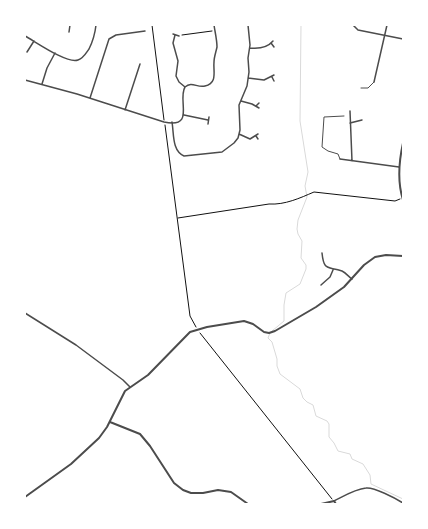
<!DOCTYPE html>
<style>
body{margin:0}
#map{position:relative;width:428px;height:529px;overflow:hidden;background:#fff;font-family:Inter,sans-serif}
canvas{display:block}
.frame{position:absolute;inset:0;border:26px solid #fff;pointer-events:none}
</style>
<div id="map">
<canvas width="428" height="529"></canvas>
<div class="frame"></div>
</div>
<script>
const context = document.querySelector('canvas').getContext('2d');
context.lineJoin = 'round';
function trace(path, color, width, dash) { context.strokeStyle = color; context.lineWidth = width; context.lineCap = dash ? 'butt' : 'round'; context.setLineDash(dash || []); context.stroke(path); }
const stream = new Path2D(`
 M 272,331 L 284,321 L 284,305 L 286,293 L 300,284 L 306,269 L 306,265 L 301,258 L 302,241 L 298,234 L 297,229 L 298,220 L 307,197 L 305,186 L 308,172 L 300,121 L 301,25
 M 270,333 L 268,338 L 272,342 L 277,359 L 277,366 L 280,374 L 300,389 L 303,398 L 307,402 L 313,405 L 316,416 L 327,421 L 329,424 L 329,437 L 334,443 L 338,451 L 350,454 L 352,459 L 363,464 L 370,475 L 371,484 L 403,499`);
const path = new Path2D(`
 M 152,25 L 164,120
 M 182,35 L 212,31
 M 165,125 L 190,316 L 196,327
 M 178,218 L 269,204 C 285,205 300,198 314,192 L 395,201 L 400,199
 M 200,333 L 332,499`);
const service = new Path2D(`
 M 361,88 L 368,88 L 374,82
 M 340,159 L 338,154 L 328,151 L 322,147 L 324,117 L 344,116`);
const minor = new Path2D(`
 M 353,25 L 358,30 L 403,39
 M 69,32 L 70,25
 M 173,34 L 179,36
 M 175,35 L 173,43 L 178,61 L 176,76 L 179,82 L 185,87
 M 25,36 C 36,42 67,64 78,60 C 84,58 86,53 89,49 C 93,41 95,34 96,25
 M 271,43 L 274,47
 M 250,48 C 259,49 267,48 273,41
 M 27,52 L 34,41
 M 272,77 L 274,81
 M 248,78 L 264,80 L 274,75
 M 25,80 L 77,94 L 164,122 C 196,129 177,100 185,87 C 192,81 197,88 205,86 C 218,83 213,71 214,62 C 214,57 216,52 217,47 C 217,40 215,32 214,25
 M 374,82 L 387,25
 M 42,84 L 47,68 L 55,53
 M 90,98 L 109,39 L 116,35 L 145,31
 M 241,101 L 252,104 L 259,108
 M 256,106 L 259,103
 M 125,110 L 140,64
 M 350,111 L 352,161
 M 184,115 L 208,120
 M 172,122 C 174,134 172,151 184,156 L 222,152 L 234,143 L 238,138 L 240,130 L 239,105 L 247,86 L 249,72 L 248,58 L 250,45 L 248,25
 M 350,123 L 362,120
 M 208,124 L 209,117
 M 239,134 L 250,139 L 258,134
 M 256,136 L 258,139
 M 340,159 L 399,167
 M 322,253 C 324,272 328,266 342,271 C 346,273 349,277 352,279
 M 321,285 L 330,277 L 333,270
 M 25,313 L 76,345 L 123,380 L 130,387
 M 334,501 C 344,496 355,489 366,488 C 374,487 395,498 403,503`);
const tertiary = new Path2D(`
 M 403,143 C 399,161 397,181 403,200
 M 110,422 L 140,434 L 150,446 L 174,483 L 183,490 L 191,493 L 203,493 L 218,490 L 231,492 L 248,504
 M 25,497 L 71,464 L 99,438 L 107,427 L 125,391 L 148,375 L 190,332 L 207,327 L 244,321 L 253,324 L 264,332 L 269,333 L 275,331 L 316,307 L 344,287 L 364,265 L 375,257 L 386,255 L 403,256
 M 321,504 L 334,501 L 336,504`);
trace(stream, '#d9d9d9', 1);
trace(path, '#111', 1);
trace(service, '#4c4c4c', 1);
trace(minor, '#4c4c4c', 1.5);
trace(tertiary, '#4c4c4c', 2);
</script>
